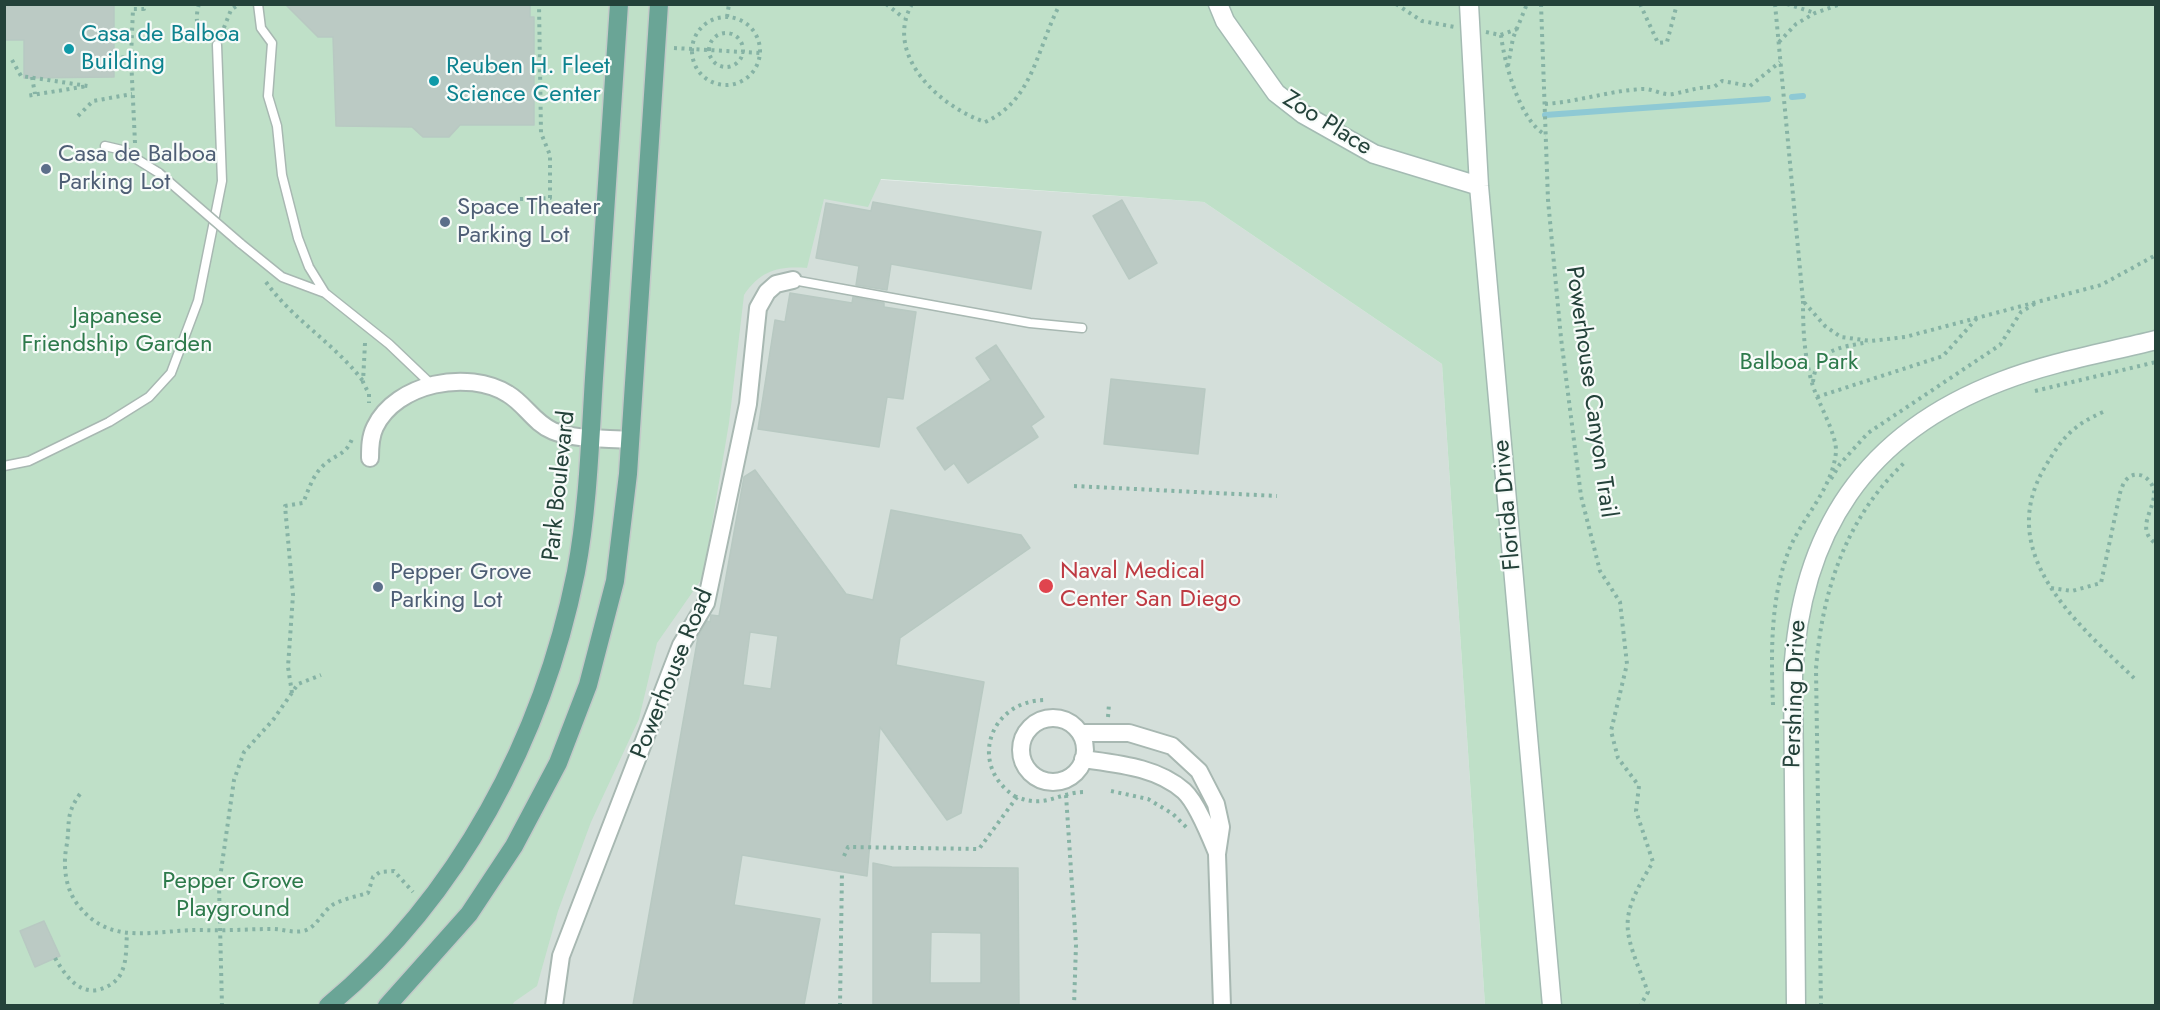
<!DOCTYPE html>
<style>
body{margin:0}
#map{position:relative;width:2160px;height:1010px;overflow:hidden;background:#e6efeb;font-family:Jost,sans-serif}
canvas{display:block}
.frame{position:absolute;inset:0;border:6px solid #24423a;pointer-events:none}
</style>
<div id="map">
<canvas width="2160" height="1010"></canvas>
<div class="frame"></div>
</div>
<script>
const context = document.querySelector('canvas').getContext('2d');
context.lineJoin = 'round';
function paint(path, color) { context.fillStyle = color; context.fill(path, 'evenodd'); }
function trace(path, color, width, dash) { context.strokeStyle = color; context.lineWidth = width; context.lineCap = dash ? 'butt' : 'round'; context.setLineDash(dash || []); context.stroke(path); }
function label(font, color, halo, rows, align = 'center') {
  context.font = font + ' Jost,sans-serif'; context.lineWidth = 4.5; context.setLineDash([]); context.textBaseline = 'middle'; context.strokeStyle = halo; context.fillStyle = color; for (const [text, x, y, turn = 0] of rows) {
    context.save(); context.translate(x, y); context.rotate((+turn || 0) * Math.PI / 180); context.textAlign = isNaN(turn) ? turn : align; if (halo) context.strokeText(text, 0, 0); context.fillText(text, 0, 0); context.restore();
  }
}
const built = new Path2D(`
 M 681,176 L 855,178 L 1204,202 L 1442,364 L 1485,1005 L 429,1006 Z`);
const green = new Path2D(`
 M 5,5 L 2155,5 L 2155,1005 L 1485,1005 L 1442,364 L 1204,202 L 881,179 L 868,207 L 824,199 L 807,268 C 779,266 761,270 744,295 L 729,423 L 703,577 L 657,643 L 639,719 L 591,822 L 558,911 L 537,986 L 514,1002 L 512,1006 L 5,1006 Z`);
const stream = new Path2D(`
 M 1792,97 L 1803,96
 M 1545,115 L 1768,99`);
const building = new Path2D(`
 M 4,4 L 114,4 L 114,77 L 24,78 L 24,40 L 4,40 Z
 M 285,4 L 530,4 L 530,17 L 534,17 L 534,125 L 460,125 L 449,137 L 423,137 L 412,127 L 336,126 L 333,37 L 318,37 Z
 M 1122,200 L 1157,263 L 1129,279 L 1093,216 Z
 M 873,202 L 1041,232 L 1031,289 L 891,264 L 887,290 L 856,285 L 859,266 L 816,258 L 826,203 L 871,211 Z
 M 790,293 L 852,303 L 853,297 L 884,303 L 884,307 L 916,312 L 903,399 L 887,397 L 879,447 L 758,429 L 775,320 L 785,322 Z
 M 996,345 L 1044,417 L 1031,426 L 1038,437 L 968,483 L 954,463 L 945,470 L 917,428 L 991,380 L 976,358 Z
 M 1111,379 L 1205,389 L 1198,454 L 1104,444 Z
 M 755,470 L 846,594 L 873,600 L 891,510 L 1021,535 L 1030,548 L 900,638 L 896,665 L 984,682 L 961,813 L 947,820 L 880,727 L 867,876 L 742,855 L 734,905 L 820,919 L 804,1005 L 633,1005 L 698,637 L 707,621 L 710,622 L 711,615 L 719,616 L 744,477 ZM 750,632 L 778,636 L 771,689 L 743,685 Z
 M 873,863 L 892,867 L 1018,868 L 1019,1005 L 873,1005 ZM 931,932 L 981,933 L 981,983 L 930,983 Z
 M 44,921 L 60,956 L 35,967 L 20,931 Z`);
const path = new Path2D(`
 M 199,4 C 195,18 196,29 206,40
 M 886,4 L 904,18
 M 912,4 C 883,55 940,107 985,122 C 1033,101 1037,48 1060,4
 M 1396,4 L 1422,21 L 1455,27
 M 1541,4 L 1548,200 L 1561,338 L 1581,496 L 1600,571 L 1620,602 L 1627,664 L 1611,731 L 1618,758 L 1639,786 L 1636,811 L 1653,862 C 1616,922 1624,929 1648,992 L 1640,1006
 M 1640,4 L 1658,43 L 1667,42 L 1677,4
 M 1775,4 L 1803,301 L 1825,326 L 1841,337 L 1871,341 L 1905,337 L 2101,285 L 2156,255
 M 1787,4 L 1815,13
 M 727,17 L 729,4
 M692 51a34 34 0 1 1 68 0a34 34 0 1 1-68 0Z
 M 1486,32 L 1500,35 L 1517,29
 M709 50a17 17 0 1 1 34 0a17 17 0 1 1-34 0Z
 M 221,35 L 231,10 L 239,4
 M 1501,35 C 1504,62 1520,122 1546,135
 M 1779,42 L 1796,24 L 1815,13 L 1841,4
 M 674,48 L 760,53
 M 114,58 L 131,57
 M 12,60 L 21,76 L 88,86 L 26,96
 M 1508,66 L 1513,38 L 1527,4
 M 32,77 L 35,94
 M 1545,104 C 1577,102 1608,91 1642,89 C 1652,88 1663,96 1673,94 C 1689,91 1697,87 1714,87 L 1722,81 L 1750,86 L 1780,62
 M 78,116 L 93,101 L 132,94
 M 135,143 L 131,57 L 133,9 L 144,9 L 144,4
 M 520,199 L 550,198 L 550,155 L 541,133 L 539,4
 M 266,282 C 293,320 335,344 363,381
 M 365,343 L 363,382 L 369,394 L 369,403
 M 1813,382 C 1817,348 1839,348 1868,342
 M 2035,391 L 2156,362
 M 1817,397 L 1943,356 L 1978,317
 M 2103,412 C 2073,425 2061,439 2045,467 C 1993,554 2079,625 2135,679
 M 1831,479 L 1840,464 L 1868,433 L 2000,345 L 2021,312 L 2036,303
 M 1074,486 L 1277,496
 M 2051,588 L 2072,591 L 2101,583 L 2120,493 C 2121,490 2123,483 2126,480 C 2136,468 2152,478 2154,491 C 2156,509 2134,528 2156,544
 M 292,693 L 288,667 L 293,595 L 285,506 L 303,503 C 309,489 313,474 325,464 C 336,454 346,455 352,439
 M 1773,705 C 1771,655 1770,598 1789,550 C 1803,516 1832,490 1836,452 C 1837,434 1817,401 1812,383 C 1804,355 1803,329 1803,301
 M 1108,717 L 1109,704
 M 1111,791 L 1148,799 L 1173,814 L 1187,828
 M 80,794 C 64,816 71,824 66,849 C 63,868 66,890 78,905 C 111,948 156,929 204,930 C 226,931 249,929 272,929 C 283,929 292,933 303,931 C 317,928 322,911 334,904 C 344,899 357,896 368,893 L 373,877 L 380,872 L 394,871 L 413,892
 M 1066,795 L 1076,945 L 1074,1006
 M 1016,797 C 967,766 989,700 1046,700
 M 844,856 L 848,847 L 979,849 L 1017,797 C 1046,809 1058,792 1085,792
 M 55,958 C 66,977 82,999 106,987 C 113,984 119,979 122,971 C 127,960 126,946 127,934
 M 222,1006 L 219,885 L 234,780 L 244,752 L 273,720 L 298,684 L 321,675
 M 840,1006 L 842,871
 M 1821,1006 L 1816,669 C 1822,591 1846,518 1904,463`);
const lane = new Path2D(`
 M 258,4 L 261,28 L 272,43 L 268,96 L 277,126 L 282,175 L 298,238 L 309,267 L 325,293 L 389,344 L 432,385
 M 105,146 L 122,150 L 159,173
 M 240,243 L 282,277 L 325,293
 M 793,280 L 1030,323 L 1082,328
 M 4,466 L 29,461 L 109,422 L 149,397 L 171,373 L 198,301 L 222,181 L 217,45`);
const street = new Path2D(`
 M 370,458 C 370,448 370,437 375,427 C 396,383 468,369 508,394 C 525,404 534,423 553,431 C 575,440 607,438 630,440
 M1021 750a32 32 0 1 1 64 0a32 32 0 1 1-64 0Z
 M 1080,733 L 1129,733 L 1172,746 L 1199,771 L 1216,804 L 1221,827 L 1217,854 L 1222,1006
 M 1083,759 C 1118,764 1157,767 1184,791 C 1197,803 1210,836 1217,853
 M 554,1006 L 561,956 L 681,645 L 706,603 L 748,404 L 758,308 L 767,292 L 776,284 L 793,280`);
const secondary = new Path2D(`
 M 1218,4 L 1225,21 L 1276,93 L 1303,114 L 1374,154 L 1479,186
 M 1469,4 L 1479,186 L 1552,1006
 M 1796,1006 L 1793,676 C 1800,532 1865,433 2002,381 C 2051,362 2104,353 2156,340`);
const primary = new Path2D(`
 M 328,1006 C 459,897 543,737 576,572 C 588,508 590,442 594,378 C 603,253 610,129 619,4
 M 387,1006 L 469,914 L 514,846 L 558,763 L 588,685 L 615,581 L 628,474 L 659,4`);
const laneBridge = new Path2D(`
 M 159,173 L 240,243`);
const markers = [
 [69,49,6,"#0f9aa8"],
 [434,81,6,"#0f9aa8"],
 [46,169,6,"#5c6f8a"],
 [445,222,6,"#5c6f8a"],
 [1046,586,8,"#e0444e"],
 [378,587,6,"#5c6f8a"]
];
const cultureNames = [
 ["Casa de Balboa",81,35],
 ["Building",81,63],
 ["Reuben H. Fleet",446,67],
 ["Science Center",446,95]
];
const streetNames = [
 ["Zoo Place",1327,124,32],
 ["Powerhouse Canyon Trail",1590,392,82],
 ["Park Boulevard",560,486,-84],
 ["Florida Drive",1508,505,-95],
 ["Powerhouse Road",673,674,-68],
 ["Pershing Drive",1796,694,-88]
];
const serviceNames = [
 ["Casa de Balboa",58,155],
 ["Parking Lot",58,183],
 ["Space Theater",457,208],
 ["Parking Lot",457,236],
 ["Pepper Grove",390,573],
 ["Parking Lot",390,601]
];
const parkNames = [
 ["Japanese",117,317],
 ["Friendship Garden",117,345],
 ["Balboa Park",1799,363],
 ["Pepper Grove",233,882],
 ["Playground",233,910]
];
const healthNames = [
 ["Naval Medical",1060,572],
 ["Center San Diego",1060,600]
];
paint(built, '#d4dfda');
paint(green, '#bfe0c8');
trace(stream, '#8ec9d4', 6);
paint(building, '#bbcac4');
trace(building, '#b8c9c2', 1.5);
trace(lane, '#a8b8b2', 11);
trace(street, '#a8b8b2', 20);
trace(secondary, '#a4bbb3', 21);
trace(primary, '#c2cac8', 21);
trace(path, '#86b3a5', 4, [3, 4.5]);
trace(lane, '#fff', 8);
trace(street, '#fff', 16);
trace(secondary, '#fff', 18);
trace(primary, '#6aa596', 18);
trace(laneBridge, '#a8b8b2', 11, []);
trace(laneBridge, '#fff', 8);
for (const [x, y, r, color] of markers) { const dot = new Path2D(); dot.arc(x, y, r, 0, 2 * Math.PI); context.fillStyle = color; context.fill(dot); trace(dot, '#f7fbf9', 2); }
label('24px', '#0d838f', '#f7fbf9', cultureNames, 'left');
label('24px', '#24423a', '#f7fbf9', streetNames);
label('24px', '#4e5e75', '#f7fbf9', serviceNames, 'left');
label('24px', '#2d7a4b', '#f7fbf9', parkNames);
label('24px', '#be3a42', '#f7fbf9', healthNames, 'left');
</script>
